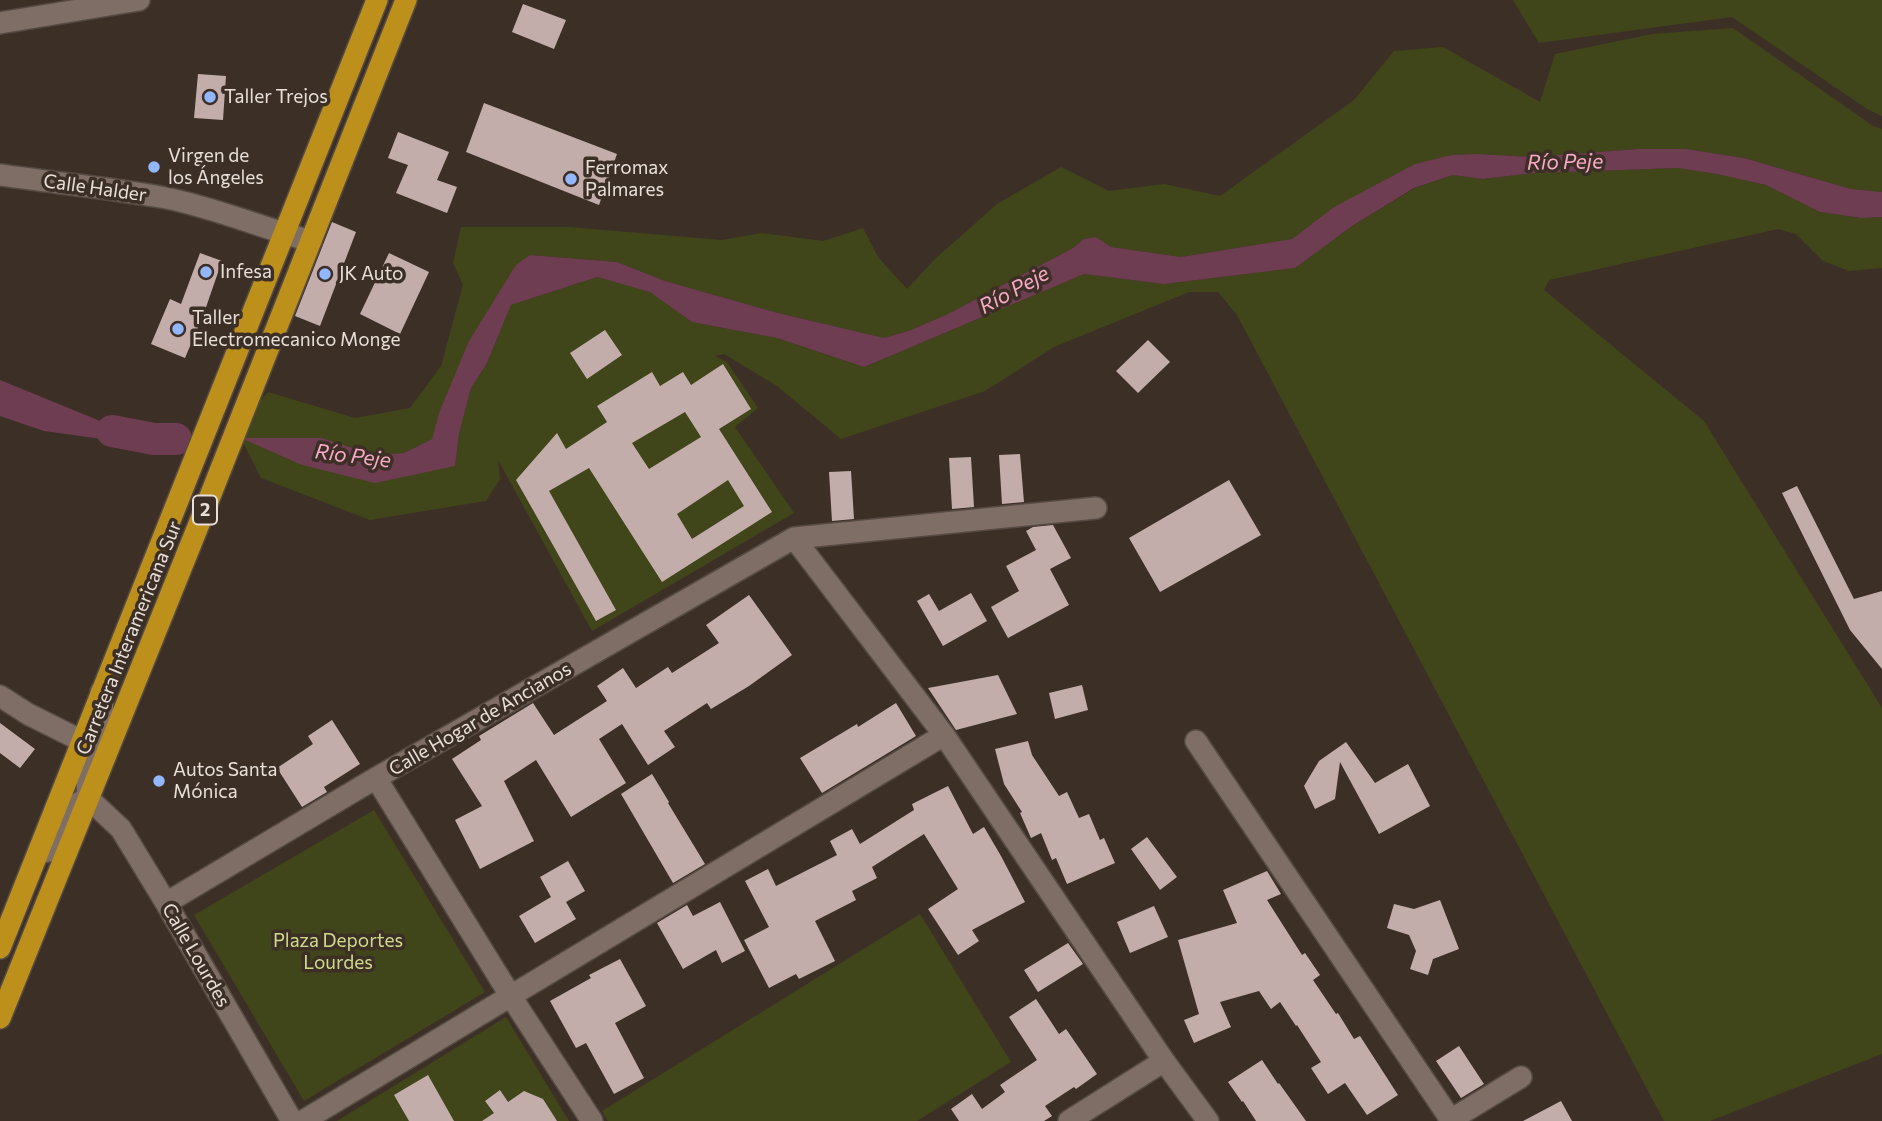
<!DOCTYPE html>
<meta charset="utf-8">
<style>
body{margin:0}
canvas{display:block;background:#3c2f26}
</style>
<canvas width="1882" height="1121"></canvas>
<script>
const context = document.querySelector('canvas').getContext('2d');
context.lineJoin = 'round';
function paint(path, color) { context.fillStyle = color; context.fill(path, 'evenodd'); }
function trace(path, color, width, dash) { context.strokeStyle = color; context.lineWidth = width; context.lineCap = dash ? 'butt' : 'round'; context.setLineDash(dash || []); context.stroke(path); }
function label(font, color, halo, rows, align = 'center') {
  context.font = font + ' Commissioner,sans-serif'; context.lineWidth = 7; context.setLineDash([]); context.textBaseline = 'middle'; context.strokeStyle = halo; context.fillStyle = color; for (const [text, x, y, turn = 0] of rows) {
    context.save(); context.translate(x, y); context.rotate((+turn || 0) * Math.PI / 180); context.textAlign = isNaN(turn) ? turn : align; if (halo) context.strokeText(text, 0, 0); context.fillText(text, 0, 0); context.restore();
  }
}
const green = new Path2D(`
 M 1513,0 L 1882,0 L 1882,116 L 1867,109 L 1732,17 L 1539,43 Z
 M 1733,28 L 1873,126 L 1882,129 L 1882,192 L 1851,189 L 1744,158 L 1686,149 L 1638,149 L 1533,157 L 1477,154 L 1452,155 L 1334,207 L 1292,239 L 1181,257 L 1111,247 L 1096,237 L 1084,239 L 1073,248 L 948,314 L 911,330 L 884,338 L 778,313 L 665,281 L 617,262 L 530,255 L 439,413 L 432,439 L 404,453 L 374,455 L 322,438 L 244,438 L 455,466 L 459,434 L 471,388 L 487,363 L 511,305 L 597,277 L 650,292 L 692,322 L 777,338 L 864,367 L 1084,274 L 1164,284 L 1295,268 L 1352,226 L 1415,188 L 1453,175 L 1483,179 L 1533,173 L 1678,168 L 1717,174 L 1766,185 L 1820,212 L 1861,218 L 1882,217 L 1882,268 L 1849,271 L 1823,261 L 1796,234 L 1778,229 L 1549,280 L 1544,290 L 1704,421 L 1882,708 L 1882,1054 L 1710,1121 L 1664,1121 L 1237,315 L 1218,292 L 1189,292 L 1054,347 L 985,391 L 841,439 L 777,386 L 724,354 L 715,356 L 727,362 L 758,408 L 735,427 L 794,513 L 592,631 L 498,460 L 500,479 L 486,501 L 370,520 L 261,478 L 241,438 L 251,411 L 268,392 L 355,418 L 410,408 L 441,366 L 463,285 L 453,263 L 461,227 L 569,227 L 722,240 L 762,233 L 823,241 L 863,228 L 878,257 L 907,289 L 935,259 L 997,204 L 1061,167 L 1109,191 L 1164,184 L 1220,196 L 1354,100 L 1394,51 L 1443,47 L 1540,102 L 1555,54 L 1652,34 Z
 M 374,810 L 485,992 L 304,1101 L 194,915 Z
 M 920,914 L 1011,1062 L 917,1121 L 608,1121 L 602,1111 Z
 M 506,1017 L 569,1121 L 337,1121 Z`);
const water = new Path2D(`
 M 1638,149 L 1686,149 L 1744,158 L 1851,189 L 1882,192 L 1882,217 L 1861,218 L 1820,212 L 1766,185 L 1717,174 L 1678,168 L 1534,173 L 1483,179 L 1453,175 L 1414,188 L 1352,226 L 1295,268 L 1164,284 L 1084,274 L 864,367 L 777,338 L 692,322 L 650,292 L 597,277 L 511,305 L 487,363 L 471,388 L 459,434 L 455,466 L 375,483 L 302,465 L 241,438 L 322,438 L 374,455 L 404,453 L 432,439 L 439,413 L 469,341 L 516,265 L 530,255 L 617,262 L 665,281 L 778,313 L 884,338 L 911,330 L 948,314 L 1073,248 L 1084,239 L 1096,237 L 1111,247 L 1181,257 L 1292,239 L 1334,207 L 1415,164 L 1452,155 L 1477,154 L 1533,157 Z
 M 0,380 L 105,423 L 138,424 L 154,439 L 131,443 L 44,431 L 0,416 Z`);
const river = new Path2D(`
 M 112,431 L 154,439 L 176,439`);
const building = new Path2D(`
 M 523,4 L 566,20 L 554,49 L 512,32 Z
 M 198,74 L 226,76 L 223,120 L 194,118 Z
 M 484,103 L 617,154 L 599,205 L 466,152 Z
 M 398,132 L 449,152 L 437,180 L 457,187 L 447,213 L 396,193 L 408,165 L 388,158 Z
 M 332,222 L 356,232 L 320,326 L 295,316 Z
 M 200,253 L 222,261 L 204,313 L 185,358 L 151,344 L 170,299 L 181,304 Z
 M 389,253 L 429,272 L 400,334 L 360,314 Z
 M 605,330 L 622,355 L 587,379 L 570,353 Z
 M 1148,340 L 1170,362 L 1138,393 L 1116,371 Z
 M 723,364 L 751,409 L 719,429 L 772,512 L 662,582 L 589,468 L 549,491 L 616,610 L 596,621 L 516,480 L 557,433 L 566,449 L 607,422 L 597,406 L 652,372 L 660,386 L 683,372 L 691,385 ZM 685,412 L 701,437 L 649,469 L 632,443 ZM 728,480 L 744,506 L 692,539 L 677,514 Z
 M 1020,454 L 1024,502 L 1002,504 L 999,455 Z
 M 971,457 L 974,507 L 952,509 L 949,458 Z
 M 851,471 L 854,519 L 832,521 L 829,472 Z
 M 1229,480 L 1261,535 L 1160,592 L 1129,538 Z
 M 1797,486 L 1854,599 L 1882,591 L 1882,669 L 1850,630 L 1782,493 Z
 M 1053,525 L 1071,558 L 1050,569 L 1069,605 L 1008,638 L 991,607 L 1019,591 L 1006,566 L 1036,550 L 1026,531 L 1033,527 Z
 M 971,593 L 987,621 L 943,646 L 917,601 L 929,594 L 939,611 Z
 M 749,595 L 792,655 L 749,686 L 711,709 L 707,703 L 664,731 L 675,747 L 648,765 L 622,724 L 599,739 L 626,783 L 571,817 L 536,760 L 504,781 L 534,841 L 480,869 L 455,820 L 482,806 L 452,759 L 481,740 L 479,736 L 533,703 L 554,735 L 607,701 L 597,686 L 623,668 L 636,688 L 668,667 L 672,673 L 719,643 L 706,625 Z
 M 998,675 L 1017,714 L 956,730 L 928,688 Z
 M 1082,685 L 1088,710 L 1055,719 L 1049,693 Z
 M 896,703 L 916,736 L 822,793 L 800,758 L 857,724 L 858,727 Z
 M 332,720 L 360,764 L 324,787 L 327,792 L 302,807 L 277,768 L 313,744 L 308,736 Z
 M 0,723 L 35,749 L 20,768 L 0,753 Z
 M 1028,741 L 1032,755 L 1059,796 L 1067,792 L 1079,818 L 1089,814 L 1100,840 L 1104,838 L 1115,863 L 1067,884 L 1056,858 L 1052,860 L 1041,833 L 1031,838 L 1020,813 L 1022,812 L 1004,784 L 995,749 Z
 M 1346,742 L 1375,783 L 1408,764 L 1430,806 L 1379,834 L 1340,762 L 1335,799 L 1315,809 L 1304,786 L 1319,761 Z
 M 652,774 L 669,802 L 668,803 L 705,864 L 673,883 L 621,794 Z
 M 948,786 L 973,834 L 984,827 L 1001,856 L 1025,902 L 972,930 L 979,941 L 958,955 L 928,909 L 958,889 L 924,834 L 872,867 L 877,878 L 852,891 L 856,900 L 815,921 L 835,961 L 799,979 L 796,974 L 769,988 L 744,940 L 769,927 L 745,881 L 768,869 L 776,886 L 837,855 L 830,841 L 852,829 L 860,844 L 914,810 L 912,804 Z
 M 1147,837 L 1177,877 L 1160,890 L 1131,849 Z
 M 568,861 L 585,891 L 566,902 L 576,919 L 535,943 L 519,916 L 551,897 L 540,877 Z
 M 1267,871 L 1281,894 L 1267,900 L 1302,955 L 1305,953 L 1320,975 L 1313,980 L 1336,1014 L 1338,1013 L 1354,1039 L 1360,1036 L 1398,1095 L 1367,1115 L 1345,1083 L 1328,1094 L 1311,1068 L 1321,1062 L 1297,1025 L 1296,1026 L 1280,1002 L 1271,1009 L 1259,991 L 1220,1002 L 1231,1027 L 1194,1043 L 1184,1020 L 1199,1014 L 1178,940 L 1237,923 L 1223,890 Z
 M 1440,900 L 1459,949 L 1433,959 L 1428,975 L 1410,969 L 1416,951 L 1409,935 L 1387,928 L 1394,904 L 1414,909 Z
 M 720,902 L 745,951 L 722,963 L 716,950 L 683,969 L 657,923 L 687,905 L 693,916 Z
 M 1154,906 L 1168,937 L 1130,953 L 1117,922 Z
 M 1068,943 L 1083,964 L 1038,992 L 1024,970 Z
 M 620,959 L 646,1006 L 615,1023 L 644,1078 L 614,1094 L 586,1043 L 576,1048 L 550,1001 L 591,978 L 589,975 Z
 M 1036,999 L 1059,1034 L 1066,1029 L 1097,1074 L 1076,1089 L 1074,1087 L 1045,1106 L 1052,1116 L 1044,1121 L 959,1121 L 951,1109 L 972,1094 L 982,1109 L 1005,1092 L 1000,1085 L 1037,1060 L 1009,1017 Z
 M 1459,1046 L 1484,1084 L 1461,1098 L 1436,1061 Z
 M 1262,1060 L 1278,1084 L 1279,1083 L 1306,1121 L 1256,1121 L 1243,1101 L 1242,1102 L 1228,1082 Z
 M 428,1075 L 454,1121 L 409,1121 L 394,1095 Z
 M 500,1090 L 508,1102 L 524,1091 L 543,1099 L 557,1121 L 482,1121 L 494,1113 L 485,1101 Z
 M 1561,1101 L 1572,1121 L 1523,1121 Z`);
const minor = new Path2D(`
 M 0,23 L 139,0
 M 0,175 C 55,183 111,188 166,198 C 216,208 262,228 311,241
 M 794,538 L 944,735 L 1164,1061 L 1208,1121
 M 0,696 L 28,714 L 82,741
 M 1196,741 L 1451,1120
 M 376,778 L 510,995 L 592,1121
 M 88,798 L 121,829 L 166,903 L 292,1121
 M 88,798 L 86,764 L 104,720 L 101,692
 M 38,853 L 49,851 L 55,845 L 67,816 L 77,804 L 88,798
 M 166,903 L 376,778 L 794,538 L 1096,508
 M 303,1121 L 944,735
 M 1069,1121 L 1164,1061
 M 1449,1121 L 1521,1077`);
const highway = new Path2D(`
 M 0,948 L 377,0
 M 0,1018 L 205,509 L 406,0`);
const markers = [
 [210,97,7,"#93b7fd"],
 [154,167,7,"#93b7fd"],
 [571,179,7,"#93b7fd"],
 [206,272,7,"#93b7fd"],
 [325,274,7,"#93b7fd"],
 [178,329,7,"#93b7fd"],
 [159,781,7,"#93b7fd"]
];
const shields = [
 [205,510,24]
];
const shieldNames = [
 ["2",205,510]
];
const poiNames = [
 ["Taller Trejos",224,97],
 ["Virgen de",168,156],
 ["los Ángeles",168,178],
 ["Ferromax",585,168],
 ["Palmares",585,190],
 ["Infesa",220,272],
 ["JK Auto",339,274],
 ["Taller",192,318],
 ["Electromecanico Monge",192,340],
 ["Autos Santa",173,770],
 ["Mónica",173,792]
];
const streetNames = [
 ["Calle Halder",95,188,8],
 ["Carretera Interamericana Sur",129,638,-68],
 ["Calle Hogar de Ancianos",480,719,-30],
 ["Calle Lourdes",196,955,60]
];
const parkNames = [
 ["Plaza Deportes",338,941],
 ["Lourdes",338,963]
];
const waterNames = [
 ["Río Peje",1565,162,-1],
 ["Río Peje",1014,290,-29],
 ["Río Peje",353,456,7]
];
paint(green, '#40451a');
paint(water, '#6e3d52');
trace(river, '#6e3d52', 32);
paint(building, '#c3adab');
trace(minor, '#564b44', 24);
trace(highway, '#564b44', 24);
trace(minor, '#7e6e65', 21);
trace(highway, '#bd901c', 21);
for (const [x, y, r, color] of markers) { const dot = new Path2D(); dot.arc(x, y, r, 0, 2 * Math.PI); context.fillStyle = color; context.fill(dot); trace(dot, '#3c2f26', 2.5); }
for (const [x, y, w] of shields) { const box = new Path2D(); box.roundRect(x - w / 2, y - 14.5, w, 29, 5); context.fillStyle = '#3c2f26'; context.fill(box); trace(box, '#e9e0da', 2); }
label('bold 18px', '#e9e0da', null, shieldNames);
label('19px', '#e9e0da', '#3c2f26', poiNames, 'left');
label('19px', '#e9e0da', '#3c2f26', streetNames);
label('19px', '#cfdb8b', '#3c2f26', parkNames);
label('italic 21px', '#faa9c9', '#3c2f26', waterNames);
</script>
